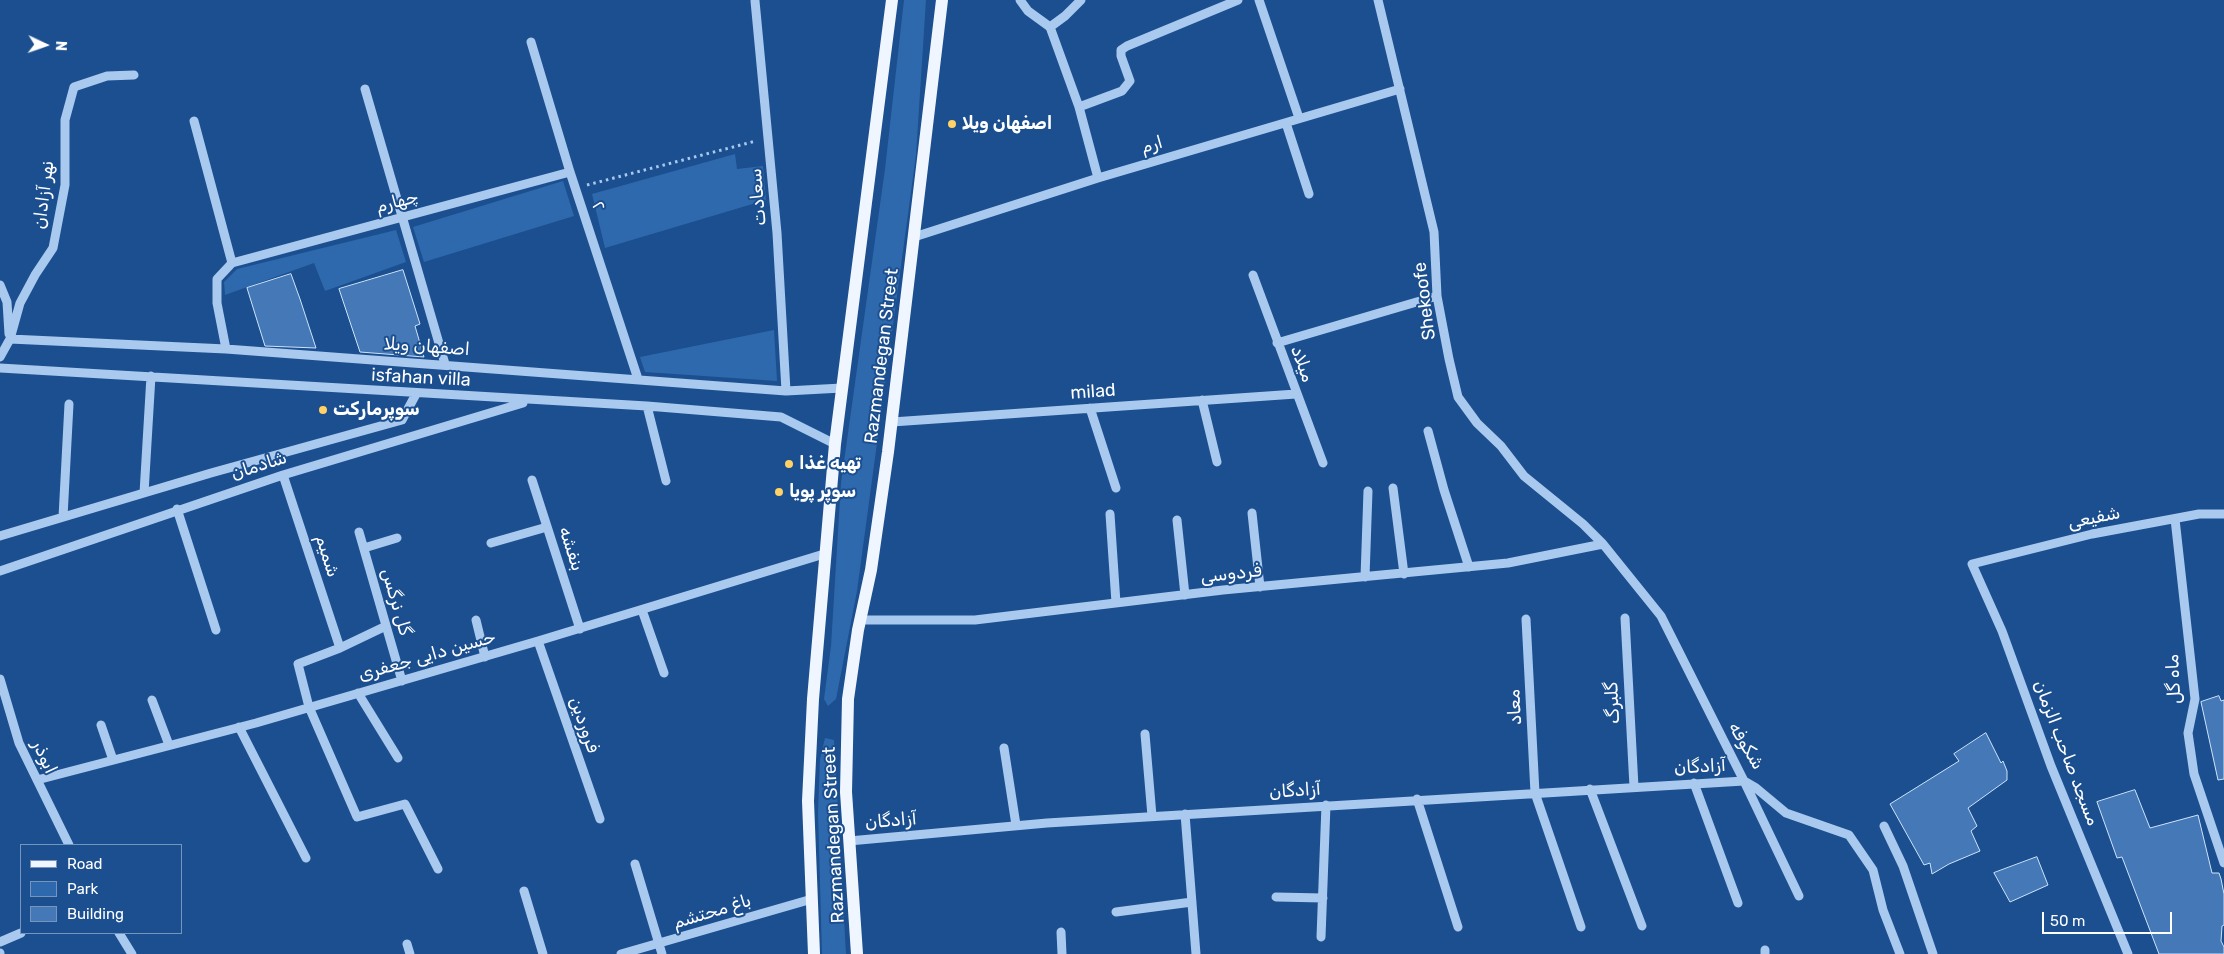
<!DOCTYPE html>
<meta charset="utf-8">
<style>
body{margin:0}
#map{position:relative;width:2224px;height:954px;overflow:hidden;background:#1b4f8f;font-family:Rubik,sans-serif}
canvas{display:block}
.legend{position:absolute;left:20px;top:844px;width:162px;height:90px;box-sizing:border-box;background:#1b4f8f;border:1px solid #7695bc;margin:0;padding:6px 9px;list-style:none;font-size:15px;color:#fff}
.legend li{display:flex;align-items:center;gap:10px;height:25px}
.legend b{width:25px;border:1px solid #7695bc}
.north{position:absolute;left:20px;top:20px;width:50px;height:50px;-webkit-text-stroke:4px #1b4f8f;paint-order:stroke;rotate:93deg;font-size:14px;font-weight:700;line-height:20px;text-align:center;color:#fff}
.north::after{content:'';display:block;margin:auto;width:18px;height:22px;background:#fff;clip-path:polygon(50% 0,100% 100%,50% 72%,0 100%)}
.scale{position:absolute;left:2042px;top:912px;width:130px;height:22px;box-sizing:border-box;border:2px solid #fff;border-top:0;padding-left:6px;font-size:15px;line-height:18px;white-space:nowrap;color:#fff;-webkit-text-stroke:4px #1b4f8f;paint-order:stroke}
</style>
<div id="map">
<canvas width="2224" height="954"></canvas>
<ul class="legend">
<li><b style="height:6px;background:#f0f6ff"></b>Road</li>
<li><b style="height:14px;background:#2e69ad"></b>Park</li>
<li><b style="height:14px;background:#4478b7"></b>Building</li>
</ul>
<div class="north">N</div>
<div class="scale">50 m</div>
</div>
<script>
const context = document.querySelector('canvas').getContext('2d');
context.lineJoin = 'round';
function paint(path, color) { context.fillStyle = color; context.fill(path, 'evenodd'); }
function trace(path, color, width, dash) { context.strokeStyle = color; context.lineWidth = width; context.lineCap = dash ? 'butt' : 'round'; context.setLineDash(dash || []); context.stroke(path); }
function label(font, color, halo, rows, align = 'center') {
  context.font = font + ' Rubik,Cairo,sans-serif'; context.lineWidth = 4; context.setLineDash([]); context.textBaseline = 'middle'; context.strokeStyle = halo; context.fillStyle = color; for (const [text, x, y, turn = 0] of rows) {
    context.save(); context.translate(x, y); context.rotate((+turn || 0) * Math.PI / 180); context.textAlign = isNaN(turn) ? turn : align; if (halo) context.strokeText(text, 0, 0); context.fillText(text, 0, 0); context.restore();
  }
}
const green = new Path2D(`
 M 904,0 L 926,0 L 916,155 L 857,591 L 836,699 L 828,706 L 824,699 L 831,646 L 841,483 L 885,169 Z
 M 735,154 L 737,169 L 763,166 L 766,200 L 605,248 L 592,194 Z
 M 563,181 L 574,216 L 424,262 L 413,227 Z
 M 396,230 L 406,262 L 325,291 L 314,263 L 225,295 L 224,282 L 237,269 Z
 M 774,330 L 777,381 L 645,372 L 640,357 Z
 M 825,738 L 834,740 L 846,954 L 822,954 L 818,812 L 820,759 Z`);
const building = new Path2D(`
 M 403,270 L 420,324 L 415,326 L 424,357 L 360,352 L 339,289 Z
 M 291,274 L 300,299 L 316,348 L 265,346 L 247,288 Z
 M 2219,696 L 2221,701 L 2224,700 L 2224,779 L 2218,780 L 2201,702 Z
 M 1986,733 L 2001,763 L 2003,761 L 2007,771 L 2007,780 L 1968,808 L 1977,826 L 1971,831 L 1980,851 L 1949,864 L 1932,874 L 1930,863 L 1924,865 L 1890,804 L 1959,761 L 1954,754 Z
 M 2135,790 L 2150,828 L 2198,815 L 2212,873 L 2219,873 L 2221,879 L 2224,894 L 2224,925 L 2222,926 L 2221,941 L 2224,947 L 2224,954 L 2159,954 L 2122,857 L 2117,858 L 2097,802 Z
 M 2037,857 L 2048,885 L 2010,902 L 1994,873 Z`);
const path = new Path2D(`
 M 587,185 L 756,141`);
const minor = new Path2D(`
 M 1020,0 L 1028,11 L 1050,27 L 1065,16 L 1081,0
 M 1259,0 L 1299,118
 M 1378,0 L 1434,232 L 1437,296 L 1449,359 L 1458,397 L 1477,423 L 1501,446 L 1524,476 L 1583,524 L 1603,544 L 1661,616 L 1744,781 L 1756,788 L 1786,813 L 1849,835 L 1873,870 L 1883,910 L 1900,954
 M 755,1 L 777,233 L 786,391
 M 1050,27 L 1079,107 L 1098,178
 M 531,42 L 570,172 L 638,379
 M 365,89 L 445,364
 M 1079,107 L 1122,91 L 1130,81 L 1121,56 L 1121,50 L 1127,46 L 1238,0
 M 194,121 L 232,263
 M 1286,123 L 1309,194
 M 914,237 L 1098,178 L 1400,89
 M 232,263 L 570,172
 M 1253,275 L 1323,463
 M 0,285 L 7,302 L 9,334
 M 10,339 L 226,349 L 786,391 L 842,388
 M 1277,343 L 1437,296
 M 226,349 L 217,303 L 217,279 L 232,263
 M 0,357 L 10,339 L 20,303 L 35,275 L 53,248 L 65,185 L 65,120 L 74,87 L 107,76 L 134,75
 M 0,368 L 647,406 L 781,417 L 835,444
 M 1202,400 L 1217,462
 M 647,406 L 666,481
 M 1090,408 L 1116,488
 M 892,422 L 1296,394
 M 1428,431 L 1444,490 L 1469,567
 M 283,475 L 340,648
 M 532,480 L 580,629
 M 1393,488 L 1404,574
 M 144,493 L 151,376
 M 177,509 L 216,630
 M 1252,513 L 1260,587
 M 1110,514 L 1116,603
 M 63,517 L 69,404
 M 2175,519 L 2195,699 L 2188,733 L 2194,774 L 2224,863
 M 1177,520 L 1185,595
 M 359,532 L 402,681
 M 0,536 L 211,473 L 402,420 L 416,394
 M 491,543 L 547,527
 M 364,548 L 397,538
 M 0,571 L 283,475 L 523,403
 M 1365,577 L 1368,491
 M 642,610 L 664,673
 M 1625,618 L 1634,787
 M 1526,619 L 1535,793 L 1581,927
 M 476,620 L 485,657
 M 860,620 L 975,620 L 1223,590 L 1508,563 L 1603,544
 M 386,626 L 340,648 L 298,664 L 309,707 L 357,817 L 405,804 L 438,869
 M 538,641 L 600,819
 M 0,679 L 19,743 L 69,845
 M 358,693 L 398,758
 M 152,700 L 169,745
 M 101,725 L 113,760
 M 239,727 L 306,858
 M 1145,734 L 1152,816
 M 1004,748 L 1016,825
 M 37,780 L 256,723 L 538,641 L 824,554
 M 1694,783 L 1738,903
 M 1590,789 L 1642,926
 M 1417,799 L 1458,927
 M 1185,814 L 1196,954
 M 1884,826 L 1903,866 L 1933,954
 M 849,841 L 1047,823 L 1744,781 L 1799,896
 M 635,864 L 662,954
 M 524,891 L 543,954
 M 1276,897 L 1323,898
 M 1116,912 L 1192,902
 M 1061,932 L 1062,954
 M 119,933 L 132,954
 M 1321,937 L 1326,805
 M 0,942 L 21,933
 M 407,944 L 410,954
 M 1765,950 L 1765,954
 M 0,953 L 0,954
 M 621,954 L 812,899
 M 2128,954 L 2051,766 L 2002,631 L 1972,564 L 2092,534 L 2199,514 L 2224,514`);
const major = new Path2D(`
 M 814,954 L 808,801 L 813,699 L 835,444 L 892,0
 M 857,954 L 846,792 L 848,699 L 858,630 L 871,570 L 888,452 L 942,0`);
const markers = [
 [952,124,5,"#ffd166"],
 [323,410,5,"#ffd166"],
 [789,464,5,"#ffd166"],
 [779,492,5,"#ffd166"]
];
const poiNames = [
 ["اصفهان ویلا",962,124],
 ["سوپرمارکت",333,410],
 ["تهیه غذا",799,464],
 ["سوپر پویا",789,492]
];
const streetNames = [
 ["ارم",1152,145,-16],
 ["نهر آزادان",44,195,-83],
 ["سعادت",758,197,-95],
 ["چهارم",397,202,-15],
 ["۲",598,206,72],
 ["Shekoofe",1425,301,-97],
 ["اصفهان ویلا",427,347,4],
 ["Razmandegan Street",882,356,-83],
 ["میلاد",1302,364,70],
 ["isfahan villa",421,378,3],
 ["milad",1093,392,-4],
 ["شادمان",259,466,-18],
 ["شفیعی",2094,518,-12],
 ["بنفشه",571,549,72],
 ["شمیم",327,556,72],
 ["فردوسی",1231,574,-6],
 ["گل نرگس",396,602,74],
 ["حسین دایی جعفری",427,656,-16],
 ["ماه گل",2174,679,-93],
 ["گلبرگ",1613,703,-93],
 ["معاد",1515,707,-93],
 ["فروردین",584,725,71],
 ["شکوفه",1746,746,59],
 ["مسجد صاحب الزمان",2066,753,69],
 ["ابوذر",44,757,65],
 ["آزادگان",1700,767,-3],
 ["آزادگان",1295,791,-4],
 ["آزادگان",891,821,-5],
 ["Razmandegan Street",834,835,-93],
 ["باغ محتشم",712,912,-17]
];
paint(green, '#2e69ad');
paint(building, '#4478b7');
trace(building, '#cfe3fa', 1);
trace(path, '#a9c9ee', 3, [2.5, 4]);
trace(minor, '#a9c9ee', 9);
trace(major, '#f0f6ff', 12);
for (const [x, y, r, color] of markers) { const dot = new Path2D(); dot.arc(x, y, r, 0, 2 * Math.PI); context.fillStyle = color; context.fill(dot); trace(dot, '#1b4f8f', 2); }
label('bold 18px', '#fff', '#1b4f8f', poiNames, 'left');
label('18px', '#fff', '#1b4f8f', streetNames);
</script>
